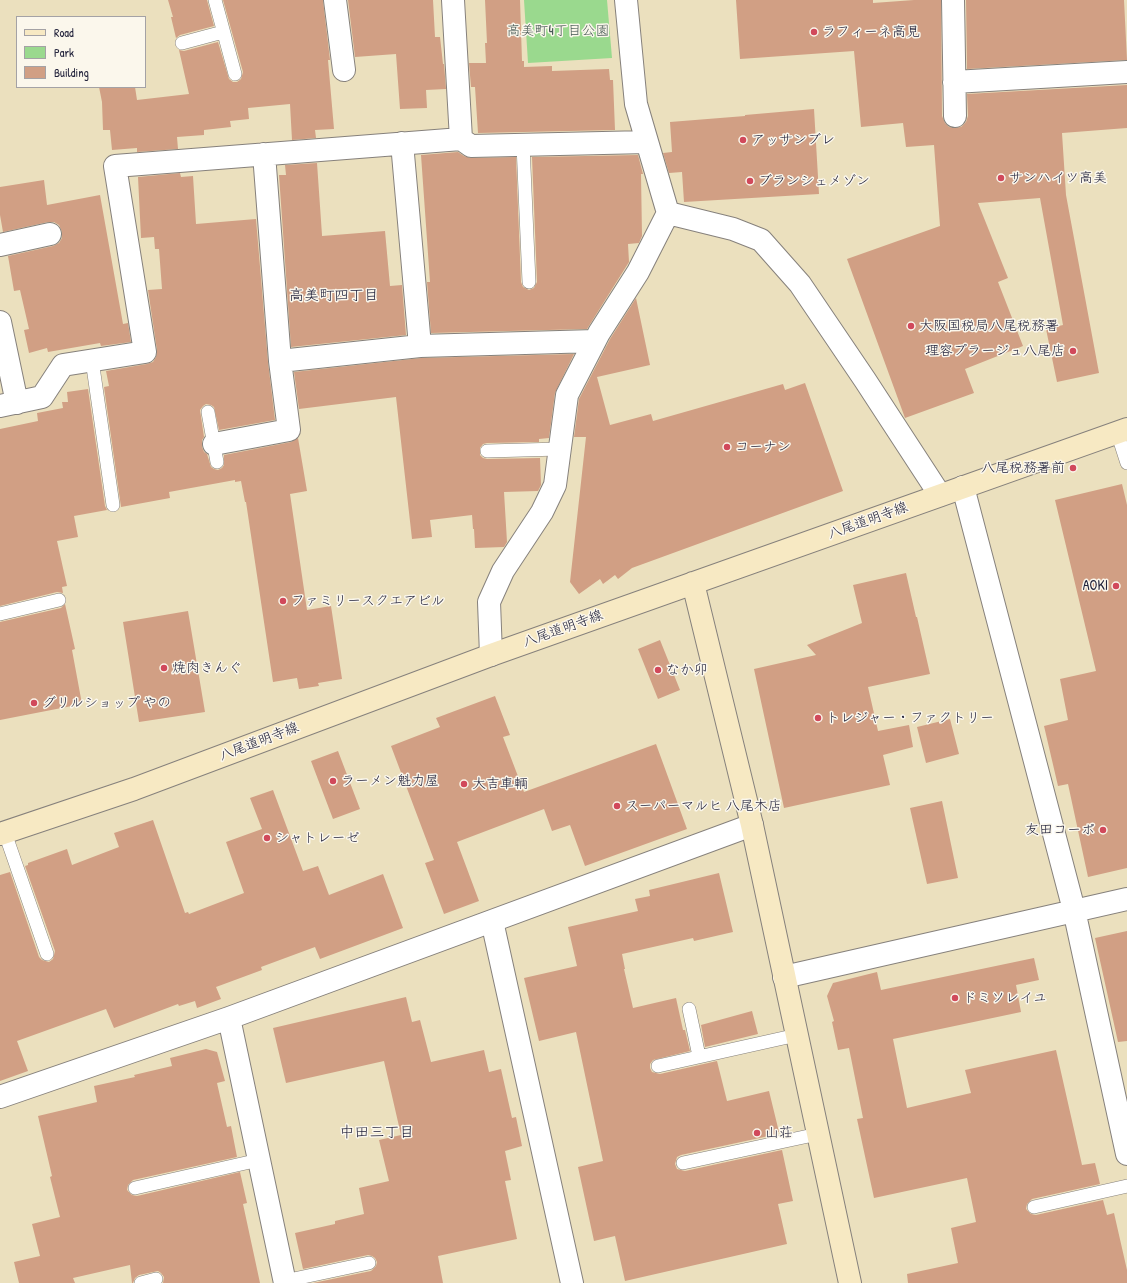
<!DOCTYPE html>
<meta charset="utf-8">
<style>
body{margin:0}
#map{position:relative;width:1127px;height:1283px;overflow:hidden;background:#ebe0be;font-family:"Patrick Hand",sans-serif}
canvas{display:block}
.legend{position:absolute;left:16px;top:16px;width:130px;height:72px;box-sizing:border-box;background:#fbf7ec;border:1px solid #a4a2a5;margin:0;padding:5px 7px;list-style:none;font-size:12px;color:#22223b}
.legend li{display:flex;align-items:center;gap:8px;height:20px}
.legend b{width:20px;border:1px solid #a4a2a5}
</style>
<div id="map">
<canvas width="1127" height="1283"></canvas>
<ul class="legend">
<li><b style="height:5px;background:#f7e9c3"></b>Road</li>
<li><b style="height:11px;background:#9ad98e"></b>Park</li>
<li><b style="height:11px;background:#d19f84"></b>Building</li>
</ul>
</div>
<script>
const context = document.querySelector('canvas').getContext('2d');
context.lineJoin = 'round';
function paint(path, color) { context.fillStyle = color; context.fill(path, 'evenodd'); }
function trace(path, color, width, dash) { context.strokeStyle = color; context.lineWidth = width; context.lineCap = dash ? 'butt' : 'round'; context.setLineDash(dash || []); context.stroke(path); }
function label(font, color, halo, rows, align = 'center') {
  context.font = font + ' "Patrick Hand","Klee One",sans-serif'; context.lineWidth = 3; context.setLineDash([]); context.textBaseline = 'middle'; context.strokeStyle = halo; context.fillStyle = color; for (const [text, x, y, turn = 0] of rows) {
    context.save(); context.translate(x, y); context.rotate((+turn || 0) * Math.PI / 180); context.textAlign = isNaN(turn) ? turn : align; if (halo) context.strokeText(text, 0, 0); context.fillText(text, 0, 0); context.restore();
  }
}
const green = new Path2D(`
 M 524,0 L 607,0 L 612,58 L 528,63 Z`);
const building = new Path2D(`
 M 168,0 L 207,0 L 214,26 L 180,35 L 176,38 L 171,17 L 173,17 Z
 M 223,0 L 323,0 L 330,60 L 328,60 L 334,129 L 315,130 L 316,138 L 292,140 L 290,104 L 248,108 L 249,119 L 230,121 L 231,127 L 204,130 L 204,135 L 177,137 L 178,149 L 137,152 L 137,148 L 112,150 L 110,130 L 103,130 L 102,102 L 99,87 L 135,87 L 137,100 L 189,94 L 179,50 L 184,51 L 218,42 L 229,79 L 233,82 L 237,82 L 241,79 L 243,72 Z
 M 348,0 L 433,0 L 435,37 L 440,37 L 443,64 L 444,64 L 446,89 L 426,90 L 427,108 L 400,109 L 396,54 L 355,57 Z
 M 485,0 L 520,0 L 522,61 L 524,61 L 524,67 L 552,66 L 552,71 L 609,69 L 610,80 L 613,80 L 615,130 L 478,133 L 475,87 L 471,87 L 469,63 L 486,63 L 485,43 L 487,43 Z
 M 736,0 L 873,0 L 873,3 L 914,0 L 941,0 L 942,116 L 945,123 L 949,127 L 955,128 L 961,127 L 966,122 L 968,116 L 967,94 L 1127,85 L 1127,128 L 1062,133 L 1066,195 L 1099,373 L 1057,382 L 1046,329 L 1063,325 L 1040,198 L 978,203 L 1008,278 L 998,282 L 1023,346 L 965,369 L 974,393 L 905,418 L 847,259 L 940,226 L 934,145 L 906,147 L 903,123 L 861,127 L 854,51 L 740,59 Z
 M 966,0 L 1124,0 L 1127,60 L 967,69 Z
 M 814,109 L 819,194 L 684,202 L 682,172 L 669,173 L 663,153 L 672,152 L 670,122 L 745,116 L 745,115 Z
 M 458,152 L 464,156 L 471,158 L 516,157 L 521,282 L 523,287 L 529,290 L 534,288 L 537,282 L 532,157 L 638,155 L 643,174 L 641,174 L 642,236 L 639,243 L 628,244 L 629,262 L 587,329 L 431,333 L 427,282 L 430,282 L 421,155 Z
 M 317,163 L 322,235 L 322,236 L 385,231 L 390,286 L 402,285 L 406,335 L 291,347 L 279,175 L 286,175 L 285,165 Z
 M 180,173 L 181,177 L 193,176 L 196,224 L 256,219 L 268,362 L 275,420 L 219,430 L 214,407 L 211,405 L 206,404 L 203,406 L 200,410 L 204,437 L 202,440 L 202,447 L 204,452 L 207,454 L 211,467 L 214,469 L 218,470 L 222,468 L 224,465 L 224,455 L 291,442 L 298,438 L 307,491 L 290,494 L 307,610 L 331,606 L 342,679 L 318,683 L 319,686 L 299,689 L 297,678 L 273,682 L 246,502 L 245,502 L 241,481 L 235,482 L 235,480 L 169,492 L 170,498 L 121,507 L 104,387 L 109,386 L 106,371 L 147,364 L 153,362 L 156,357 L 157,350 L 148,290 L 162,289 L 159,249 L 155,249 L 154,237 L 141,238 L 138,177 Z
 M 44,180 L 47,205 L 100,195 L 123,324 L 128,323 L 131,342 L 101,346 L 100,343 L 48,352 L 47,348 L 29,353 L 24,330 L 29,329 L 20,290 L 14,291 L 8,256 L 53,246 L 59,243 L 62,238 L 62,232 L 59,225 L 54,222 L 48,222 L 3,232 L 0,215 L 0,187 Z
 M 636,298 L 650,365 L 597,377 L 610,425 L 651,414 L 653,421 L 783,384 L 785,390 L 805,383 L 843,491 L 632,568 L 618,579 L 615,575 L 603,584 L 600,579 L 579,594 L 570,582 L 586,437 L 574,437 L 579,399 L 610,339 Z
 M 574,354 L 555,393 L 549,438 L 539,439 L 539,442 L 487,443 L 483,444 L 480,448 L 480,455 L 483,458 L 487,459 L 540,458 L 541,485 L 538,491 L 504,492 L 507,542 L 504,547 L 475,548 L 474,529 L 473,529 L 472,515 L 430,520 L 432,537 L 412,539 L 396,397 L 299,409 L 294,372 L 421,358 Z
 M 88,389 L 105,506 L 107,510 L 74,516 L 78,537 L 57,541 L 67,586 L 62,587 L 63,593 L 57,592 L 0,606 L 0,429 L 38,421 L 37,413 L 63,408 L 62,402 L 68,402 L 67,392 Z
 M 1122,484 L 1127,505 L 1127,868 L 1088,877 L 1068,784 L 1058,786 L 1044,726 L 1068,720 L 1060,679 L 1096,671 L 1055,500 Z
 M 906,573 L 916,617 L 917,617 L 930,674 L 868,687 L 878,731 L 909,725 L 913,747 L 883,755 L 890,785 L 784,808 L 754,669 L 816,655 L 807,645 L 862,623 L 853,585 Z
 M 65,604 L 75,649 L 72,650 L 82,704 L 0,720 L 0,622 L 61,608 Z
 M 188,611 L 205,712 L 139,722 L 123,622 Z
 M 660,640 L 680,690 L 658,699 L 638,649 Z
 M 495,696 L 510,735 L 503,737 L 524,792 L 656,744 L 687,829 L 585,866 L 570,825 L 552,831 L 544,809 L 457,842 L 479,901 L 444,914 L 425,863 L 434,860 L 391,746 L 440,727 L 436,718 Z
 M 950,719 L 959,754 L 926,763 L 917,727 Z
 M 338,751 L 360,809 L 333,819 L 311,761 Z
 M 273,790 L 303,871 L 318,866 L 329,895 L 383,874 L 403,928 L 320,959 L 315,947 L 261,967 L 262,970 L 216,987 L 221,999 L 197,1008 L 195,1001 L 179,1006 L 178,1004 L 114,1028 L 106,1009 L 17,1041 L 28,1071 L 0,1081 L 0,875 L 10,872 L 39,957 L 42,960 L 49,962 L 53,959 L 55,951 L 25,866 L 28,865 L 28,863 L 67,849 L 72,865 L 119,847 L 114,833 L 153,820 L 185,913 L 188,912 L 189,914 L 244,893 L 226,842 L 262,829 L 250,798 Z
 M 942,801 L 958,878 L 927,884 L 910,808 Z
 M 719,873 L 733,932 L 694,941 L 693,938 L 622,954 L 625,969 L 624,969 L 633,1008 L 676,998 L 683,1030 L 685,1030 L 690,1051 L 653,1060 L 650,1064 L 650,1068 L 652,1072 L 660,1074 L 717,1061 L 727,1101 L 769,1091 L 779,1132 L 777,1132 L 778,1134 L 681,1155 L 677,1157 L 675,1164 L 677,1169 L 685,1171 L 782,1150 L 793,1201 L 778,1204 L 787,1244 L 625,1281 L 615,1236 L 594,1241 L 578,1167 L 603,1161 L 576,1032 L 539,1041 L 524,978 L 577,966 L 568,927 L 638,911 L 635,899 L 650,896 L 649,890 Z
 M 1127,931 L 1127,1041 L 1118,1042 L 1095,938 Z
 M 1034,958 L 1039,980 L 1016,985 L 1021,1012 L 893,1039 L 907,1108 L 971,1093 L 965,1070 L 1056,1050 L 1082,1165 L 1095,1163 L 1100,1184 L 1032,1199 L 1027,1204 L 1026,1209 L 1031,1214 L 1036,1215 L 1103,1200 L 1107,1215 L 1114,1213 L 1127,1270 L 1127,1283 L 908,1283 L 907,1274 L 958,1263 L 951,1228 L 976,1222 L 967,1178 L 874,1198 L 857,1119 L 863,1118 L 849,1048 L 838,1050 L 832,1022 L 834,1021 L 827,996 L 833,983 L 877,972 L 881,990 Z
 M 406,997 L 412,1022 L 420,1020 L 431,1062 L 484,1050 L 489,1072 L 501,1069 L 512,1118 L 516,1117 L 522,1146 L 505,1151 L 511,1180 L 505,1181 L 517,1239 L 438,1256 L 443,1283 L 313,1283 L 371,1271 L 376,1266 L 377,1262 L 375,1258 L 372,1256 L 368,1255 L 303,1269 L 295,1233 L 335,1224 L 335,1221 L 364,1214 L 359,1188 L 389,1181 L 379,1140 L 401,1135 L 384,1061 L 286,1083 L 273,1028 Z
 M 752,1011 L 758,1034 L 705,1047 L 701,1025 Z
 M 206,1049 L 217,1052 L 225,1081 L 217,1083 L 227,1127 L 231,1126 L 237,1157 L 133,1180 L 128,1185 L 127,1190 L 132,1195 L 137,1196 L 240,1172 L 247,1203 L 243,1204 L 260,1283 L 163,1283 L 164,1277 L 161,1273 L 158,1271 L 139,1275 L 135,1278 L 133,1283 L 132,1283 L 130,1265 L 73,1278 L 75,1283 L 19,1283 L 14,1262 L 40,1256 L 32,1224 L 60,1217 L 50,1177 L 52,1176 L 38,1116 L 97,1102 L 94,1086 L 135,1077 L 134,1075 L 172,1066 L 170,1058 Z`);
const lane = new Path2D(`
 M 215,0 L 235,74
 M 182,43 L 223,32
 M 523,145 L 529,282
 M 92,360 L 113,505
 M 208,412 L 217,462
 M 1117,432 L 1127,463
 M 487,451 L 560,449
 M 0,614 L 59,600
 M 5,833 L 47,954
 M 689,1009 L 699,1056
 M 658,1066 L 797,1035
 M 683,1163 L 818,1134
 M 135,1188 L 259,1160
 M 1034,1207 L 1127,1186
 M 284,1281 L 369,1263
 M 141,1283 L 156,1279`);
const street = new Path2D(`
 M 335,0 L 344,70
 M 453,0 L 461,139
 M 953,0 L 955,116
 M 954,82 L 1127,72
 M 402,143 L 420,346
 M 668,213 L 733,229 L 761,240 L 800,284 L 865,380 L 940,495
 M 0,245 L 50,234
 M 0,322 L 17,403
 M 280,361 L 420,346 L 595,341
 M 0,406 L 42,397 L 63,365 L 145,352 L 115,166 L 461,139 L 471,146 L 647,142
 M 214,444 L 289,430 L 280,361 L 264,154
 M 963,487 L 1074,910 L 1127,1154
 M 491,655 L 489,602 L 503,571 L 542,512 L 555,485 L 567,395 L 599,333 L 638,272 L 668,213 L 636,104 L 626,0
 M 492,921 L 572,1283
 M 784,977 L 1127,899
 M 229,1018 L 285,1283
 M 0,1097 L 229,1018 L 752,825`);
const secondary = new Path2D(`
 M 693,583 L 752,825 L 850,1283
 M 0,834 L 134,789 L 491,655 L 1127,429`);
const markers = [
 [814,32,4,"#d1495b"],
 [743,140,4,"#d1495b"],
 [1001,178,4,"#d1495b"],
 [750,181,4,"#d1495b"],
 [911,326,4,"#d1495b"],
 [1073,351,4,"#d1495b"],
 [727,447,4,"#d1495b"],
 [1073,468,4,"#d1495b"],
 [1116,586,4,"#d1495b"],
 [283,601,4,"#d1495b"],
 [164,668,4,"#d1495b"],
 [658,670,4,"#d1495b"],
 [34,703,4,"#d1495b"],
 [818,718,4,"#d1495b"],
 [333,781,4,"#d1495b"],
 [464,784,4,"#d1495b"],
 [617,806,4,"#d1495b"],
 [1103,830,4,"#d1495b"],
 [267,838,4,"#d1495b"],
 [955,998,4,"#d1495b"],
 [757,1133,4,"#d1495b"]
];
const parkNames = [
 ["高美町4丁目公園",558,31]
];
const poiNames = [
 ["ラフィーネ高見",822,32],
 ["アッサンブレ",751,140],
 ["サンハイツ高美",1009,178],
 ["ブランシェメゾン",758,181],
 ["大阪国税局八尾税務署",919,326],
 ["理容プラージュ八尾店",1065,351,"right"],
 ["コーナン",735,447],
 ["八尾税務署前",1065,468,"right"],
 ["AOKI",1108,586,"right"],
 ["ファミリースクエアビル",291,601],
 ["焼肉きんぐ",172,668],
 ["なか卯",666,670],
 ["グリルショップ やの",42,703],
 ["トレジャー・ファクトリー",826,718],
 ["ラーメン魁力屋",341,781],
 ["大吉車輌",472,784],
 ["スーパーマルヒ 八尾木店",625,806],
 ["友田コーポ",1095,830,"right"],
 ["シャトレーゼ",275,838],
 ["ドミソレイユ",963,998],
 ["山荘",765,1133]
];
const streetNames = [
 ["八尾道明寺線",868,521,-20],
 ["八尾道明寺線",563,629,-20],
 ["八尾道明寺線",259,742,-21]
];
const neighbourhoodNames = [
 ["高美町四丁目",334,296],
 ["中田三丁目",377,1133]
];
paint(green, '#9ad98e');
paint(building, '#d19f84');
trace(lane, '#86817c', 14);
trace(street, '#86817c', 24);
trace(secondary, '#86817c', 24);
trace(lane, '#fff', 13);
trace(street, '#fff', 22);
trace(secondary, '#f7e9c3', 22);
for (const [x, y, r, color] of markers) { const dot = new Path2D(); dot.arc(x, y, r, 0, 2 * Math.PI); context.fillStyle = color; context.fill(dot); trace(dot, '#fbf7ec', 1.5); }
label('14px', '#465954', '#fbf7ec', parkNames);
label('14px', '#22223b', '#fbf7ec', poiNames, 'left');
label('14px', '#22223b', '#fbf7ec', streetNames);
label('15px', '#22223b', '#fbf7ec', neighbourhoodNames);
</script>
